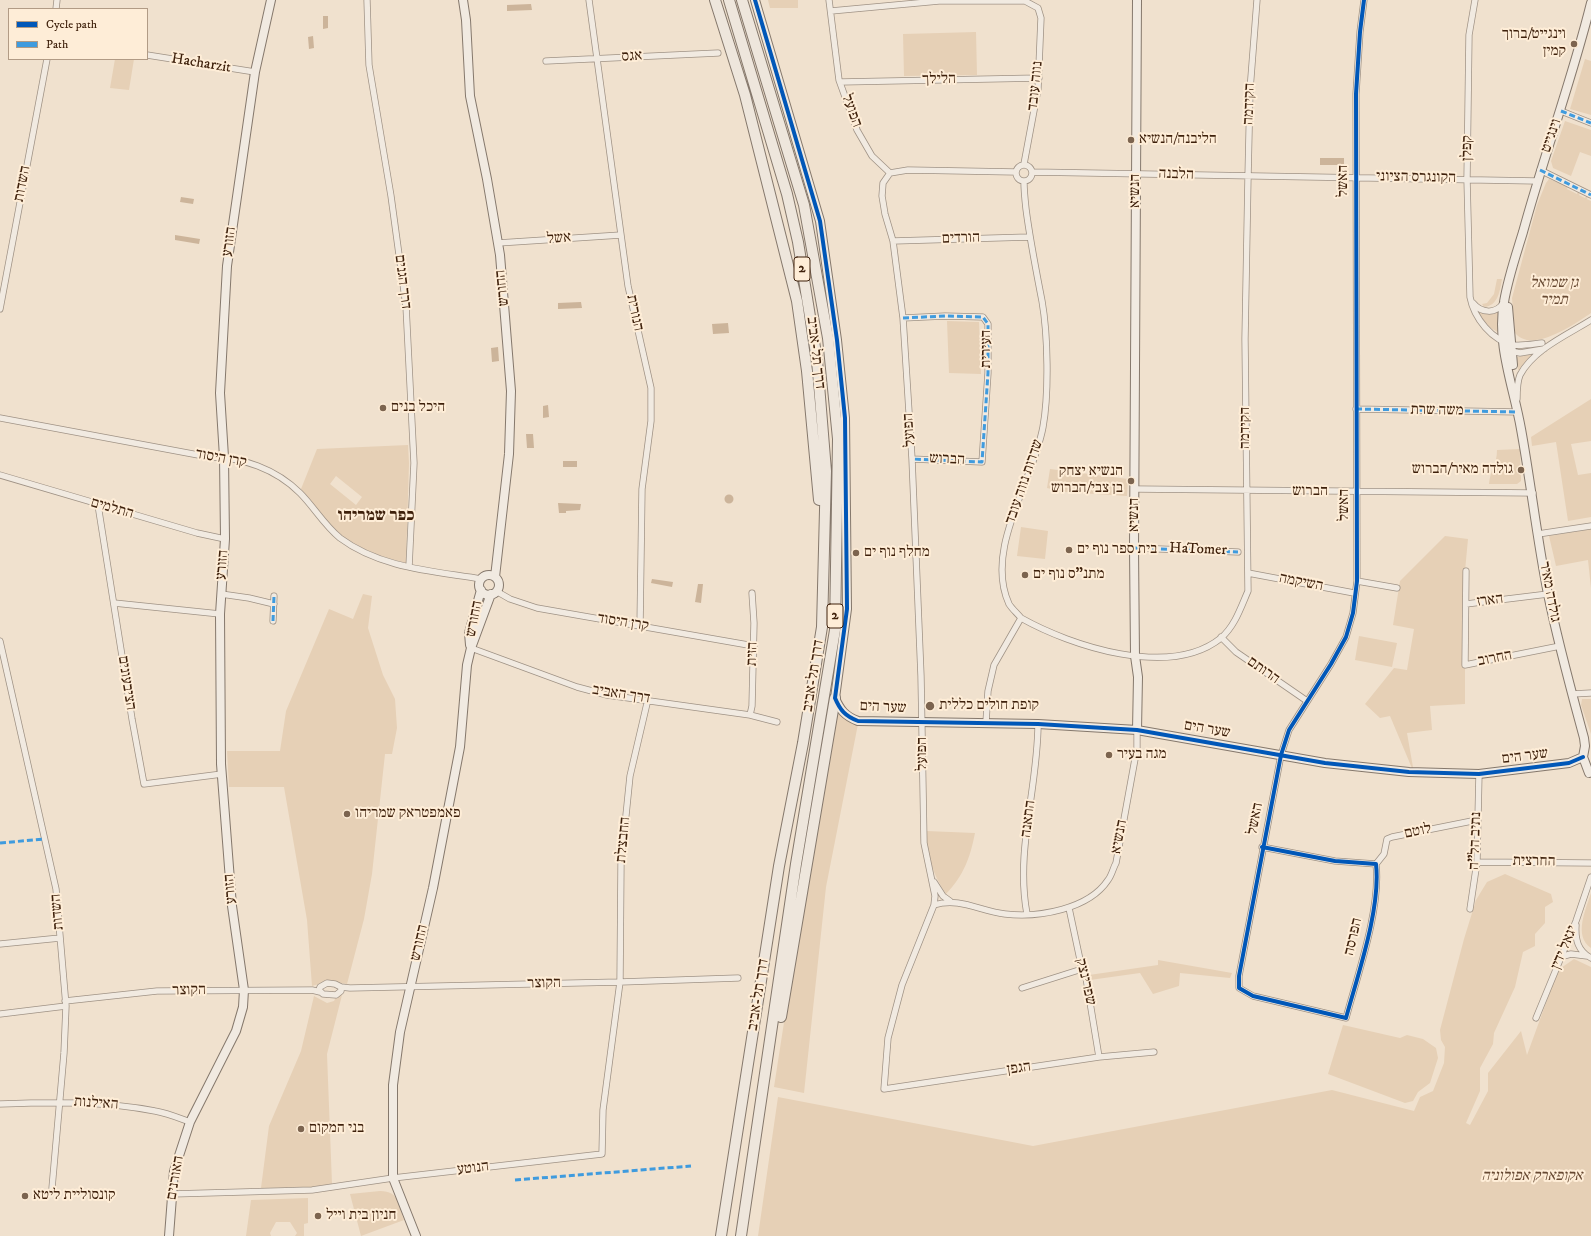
<!DOCTYPE html>
<meta charset="utf-8">
<style>
body{margin:0}
#map{position:relative;width:1591px;height:1236px;overflow:hidden;background:#f0e1ce;font-family:"IM FELL DW Pica",serif}
canvas{display:block}
.legend{position:absolute;left:8px;top:8px;width:140px;height:52px;box-sizing:border-box;background:#feedd7;border:1px solid #b19b85;margin:0;padding:5px 7px;list-style:none;font-size:12px;color:#3e200b}
.legend li{display:flex;align-items:center;gap:8px;height:20px}
.legend b{width:20px;border:1px solid #b19b85}
</style>
<div id="map">
<canvas width="1591" height="1236"></canvas>
<ul class="legend">
<li><b style="height:5px;background:#0057b8"></b>Cycle path</li>
<li><b style="height:5px;background:#3f9bde"></b>Path</li>
</ul>
</div>
<script>
const context = document.querySelector('canvas').getContext('2d');
context.lineJoin = 'round';
function paint(path, color) { context.fillStyle = color; context.fill(path, 'evenodd'); }
function trace(path, color, width, dash) { context.strokeStyle = color; context.lineWidth = width; context.lineCap = dash ? 'butt' : 'round'; context.setLineDash(dash || []); context.stroke(path); }
function label(font, color, halo, rows, align = 'center') {
  context.font = font + ' "IM FELL DW Pica","Frank Ruhl Libre",serif'; context.lineWidth = 4; context.setLineDash([]); context.textBaseline = 'middle'; context.strokeStyle = halo; context.fillStyle = color; for (const [text, x, y, turn = 0] of rows) {
    context.save(); context.translate(x, y); context.rotate((+turn || 0) * Math.PI / 180); context.textAlign = isNaN(turn) ? turn : align; if (halo) context.strokeText(text, 0, 0); context.fillText(text, 0, 0); context.restore();
  }
}
const green = new Path2D(`
 M 768,0 L 798,0 L 798,8 L 770,8 Z
 M 976,32 L 977,75 L 904,76 L 903,34 Z
 M 115,59 L 134,59 L 129,90 L 110,88 Z
 M 1585,59 L 1591,61 L 1591,115 L 1570,109 Z
 M 1565,121 L 1591,130 L 1591,156 L 1580,152 L 1571,176 L 1553,168 L 1551,161 Z
 M 1549,179 L 1568,186 L 1567,189 L 1577,194 L 1578,191 L 1580,192 L 1579,195 L 1585,198 L 1587,195 L 1588,196 L 1587,199 L 1591,201 L 1591,313 C 1575,324 1532,354 1515,333 L 1512,298 L 1537,205 L 1546,183 Z
 M 1497,279 L 1502,279 C 1500,291 1498,306 1484,307 L 1482,304 L 1487,303 L 1494,294 Z
 M 1500,311 L 1499,333 L 1488,326 L 1478,312 L 1489,314 Z
 M 947,321 L 979,322 L 981,374 L 949,373 Z
 M 1534,354 L 1521,369 L 1518,370 L 1517,357 Z
 M 1591,399 L 1591,441 L 1571,444 L 1578,475 L 1591,473 L 1591,517 L 1568,521 L 1556,442 L 1532,446 L 1531,437 Z
 M 408,445 L 409,463 L 406,563 C 357,551 327,532 301,489 L 317,449 ZM 336,476 L 362,497 L 356,505 L 330,484 Z
 M 1520,449 L 1521,481 L 1517,484 L 1489,484 C 1490,470 1497,465 1497,450 Z
 M 1050,469 L 1128,479 L 1127,496 L 1065,492 L 1047,488 Z
 M 1021,527 L 1048,531 L 1045,559 L 1017,556 Z
 M 1591,529 L 1591,588 L 1588,560 L 1556,566 L 1549,536 Z
 M 1445,536 L 1468,539 L 1465,571 L 1465,704 L 1430,706 L 1432,730 L 1407,733 L 1414,773 L 1390,716 L 1380,718 L 1365,704 L 1394,668 L 1407,670 L 1414,629 L 1393,625 L 1400,581 Z
 M 363,594 L 372,596 L 368,628 L 383,675 L 395,699 L 397,728 L 392,754 L 385,754 L 372,874 L 364,919 L 347,984 L 329,981 L 312,986 L 307,920 L 284,787 L 229,787 L 227,751 L 280,751 L 286,711 L 329,609 L 353,619 Z
 M 1359,636 L 1397,643 L 1392,667 L 1355,660 Z
 M 1582,699 L 1591,699 L 1591,734 L 1581,705 Z
 M 837,713 L 847,720 L 858,724 L 826,887 L 804,1093 L 774,1087 L 805,887 Z
 M 926,831 L 975,833 C 970,858 964,875 946,894 C 932,873 927,855 926,831 Z
 M 1505,874 L 1551,894 L 1553,902 L 1545,907 L 1545,923 L 1535,934 L 1535,946 L 1523,952 L 1515,987 L 1494,1033 L 1493,1044 L 1480,1068 L 1480,1091 L 1466,1123 L 1470,1125 L 1488,1091 L 1488,1073 L 1521,1031 L 1527,1055 L 1558,970 L 1574,959 L 1591,967 L 1591,1236 L 758,1236 L 778,1097 L 1033,1146 L 1332,1090 L 1414,1111 L 1420,1097 L 1433,1091 L 1444,1063 L 1445,1047 L 1441,1040 L 1440,1030 L 1464,939 L 1476,900 L 1487,882 Z
 M 1591,893 L 1591,948 C 1573,936 1586,909 1591,893 Z
 M 1158,960 L 1232,973 L 1230,978 L 1180,973 L 1179,986 L 1153,994 L 1140,973 L 1090,980 L 1089,975 L 1158,965 Z
 M 342,995 L 327,1054 L 332,1184 L 312,1187 L 261,1188 L 269,1126 L 301,1051 L 314,996 L 327,1003 L 334,1001 L 336,997 Z
 M 1343,1025 L 1400,1038 L 1407,1035 L 1423,1039 L 1436,1048 L 1438,1058 L 1430,1083 L 1418,1092 L 1413,1101 L 1405,1103 L 1328,1074 Z
 M 380,1191 C 400,1192 398,1203 404,1220 L 361,1236 L 350,1194 Z
 M 308,1198 L 308,1223 L 304,1224 L 304,1236 L 295,1236 L 297,1233 L 290,1222 L 276,1222 L 270,1233 L 271,1236 L 246,1236 L 251,1200 Z`);
const water = new Path2D(`
 M 531,4 L 532,10 L 507,11 L 507,5 Z
 M 323,16 L 328,16 L 328,28 L 323,29 Z
 M 313,36 L 314,48 L 309,49 L 308,37 Z
 M 1320,158 L 1344,158 L 1344,165 L 1320,165 Z
 M 181,197 L 194,199 L 193,204 L 180,202 Z
 M 175,235 L 200,239 L 199,244 L 175,240 Z
 M 581,302 L 582,308 L 558,309 L 558,303 Z
 M 728,323 L 729,333 L 713,334 L 712,324 Z
 M 498,347 L 499,361 L 492,362 L 491,348 Z
 M 548,405 L 549,417 L 543,418 L 543,406 Z
 M 526,434 L 533,434 L 534,448 L 527,448 Z
 M 563,461 L 577,461 L 577,467 L 563,467 Z
 M724.5 499a4.5 4.5 0 1 1 9 0a4.5 4.5 0 1 1-9 0Z
 M 558,503 L 581,504 L 580,510 L 566,511 L 566,513 L 559,513 Z
 M 652,579 L 673,582 L 672,587 L 651,583 Z
 M 698,584 L 703,584 L 701,603 L 695,602 Z`);
const street = new Path2D(`
 M 367,0 L 369,65 L 391,196 L 406,306 L 414,463 L 409,567
 M 589,0 L 628,286 L 651,388 L 651,421 L 642,489 L 640,626
 M 829,0 L 839,80 L 857,130 L 872,156 L 890,173
 M 1475,0 L 1469,35 L 1467,179 L 1470,297 C 1474,318 1492,341 1514,345 C 1522,346 1533,344 1542,343
 M 56,9 L 57,0
 M 831,11 L 939,1 L 1025,1 L 1038,8 L 1041,18 L 1038,89 L 1024,164
 M 147,55 L 255,72
 M 546,61 L 718,53
 M 840,82 L 1039,78
 M 1561,111 L 1591,123
 M1016 173a8 8 0 1 1 16 0a8 8 0 1 1-16 0Z
 M 1540,170 L 1591,195
 M 1033,172 L 1537,181
 M 890,173 L 883,183 L 882,196 L 885,214 L 893,241 L 903,318 L 912,459 L 921,676 L 924,843 L 935,896 L 934,905 L 902,985 L 888,1038 L 884,1089 L 1099,1057 L 1154,1052
 M 890,173 L 908,170 L 1016,172
 M 893,241 L 1029,237
 M 498,243 L 621,235
 M 1473,303 C 1481,313 1496,315 1504,302
 M 0,309 L 47,59
 M 903,318 L 945,316 L 983,317 L 988,324 L 988,373 L 982,462 L 912,459
 M 1511,351 L 1520,353 L 1544,349
 M 1517,399 C 1517,391 1517,382 1520,375 C 1534,349 1567,335 1591,320
 M 1356,409 L 1518,412
 M 0,418 L 209,457 C 242,457 276,469 300,493 C 314,507 324,525 340,538 C 380,568 433,571 481,579
 M 0,475 L 197,533 L 225,539
 M 1135,489 L 1533,493
 M 98,505 L 132,719 L 144,784 L 222,774
 M 1538,534 L 1591,526
 M 1134,548 L 1238,552
 M 1466,571 L 1465,665 L 1560,646
 M 1248,573 L 1354,593
 M 1357,581 L 1397,588
 M 496,591 L 510,599 L 537,608 L 754,646
 M 221,594 L 249,598 L 274,604
 M 114,603 L 220,614
 M 1466,604 L 1548,594
 M 1021,618 C 1071,646 1170,679 1221,638 C 1235,626 1241,607 1248,591 L 1245,339 L 1248,177 L 1250,90 L 1257,0
 M 273,621 L 274,596
 M 1221,637 L 1236,652 L 1307,701
 M 0,641 L 56,889 L 66,1006 L 64,1053 L 52,1188
 M 471,648 L 577,687 L 607,695 L 750,715 L 777,722
 M 1572,694 L 1591,693
 M 750,715 L 752,706 L 754,623 L 752,593
 M 986,722 L 988,691 L 994,665 L 1021,618 C 1018,614 1012,609 1009,604 C 984,549 1033,482 1043,427 C 1049,394 1048,335 1042,301 C 1036,270 1030,240 1026,209 C 1025,200 1024,191 1024,182
 M 1262,847 L 1335,861 L 1376,864 C 1381,908 1358,974 1346,1018 L 1253,996 L 1239,988 L 1239,976 L 1281,755 L 1289,730 L 1331,664 L 1346,637 L 1353,613 L 1357,581 L 1356,94 L 1360,32 L 1364,0
 M 1477,862 L 1591,863
 M 1376,864 L 1384,854 L 1387,839 L 1392,837 L 1477,820
 M 934,882 L 943,896 L 950,901
 M 934,905 C 959,897 980,911 1005,914 C 1039,918 1089,909 1108,880 C 1112,875 1113,868 1116,863 L 1137,748 L 1137,730
 M 1069,908 L 1082,969 L 1086,978 L 1099,1057
 M 1470,909 L 1477,862 L 1479,774
 M 1027,914 C 1015,851 1038,787 1038,724
 M 1576,925 C 1575,940 1578,951 1591,958
 M 0,944 L 60,938
 M 1560,957 L 1571,954 L 1587,956
 M 327,983 L 335,984 L 341,987 L 341,991 L 336,995 L 323,994 L 319,990 L 320,987 Z
 M 341,987 L 350,988 L 620,982 L 738,978
 M 1022,988 L 1082,969
 M 65,1001 L 157,991 L 312,990 L 320,992
 M 0,1014 L 66,1006
 M 1536,1018 L 1576,921 L 1591,877
 M 0,1104 C 52,1102 104,1101 155,1111 C 167,1113 179,1118 190,1122
 M 172,1194 L 312,1190 L 393,1178 L 602,1154 L 603,1110 L 620,982 L 621,864 L 630,776 L 648,699`);
const secondary = new Path2D(`
 M 463,0 L 466,20 L 470,96 L 487,179 L 500,255 L 511,391 L 509,454 L 495,577
 M 755,0 L 820,221 L 837,340 L 845,418 L 847,609 L 835,698 C 840,710 845,716 858,721 L 1038,724 L 1137,730 L 1325,763 L 1409,772 L 1479,774 L 1569,763 L 1583,757
 M 1137,0 L 1134,548 L 1135,656 L 1138,677 L 1137,730
 M 1508,307 L 1513,365
 M479 585a10 10 0 1 1 20 0a10 10 0 1 1-20 0Z
 M 470,645 L 469,633 L 481,590
 M 1589,773 L 1583,757 L 1585,746 L 1584,738 C 1571,690 1558,643 1548,594 C 1537,539 1531,484 1521,429 C 1514,388 1496,344 1504,302 C 1508,278 1516,255 1523,232 C 1544,155 1572,80 1591,3
 M 169,1236 L 174,1171 L 190,1122 L 236,1031 L 243,1007 L 244,990 L 232,906 L 221,764 L 220,614 L 225,539 L 224,457 L 220,393 L 227,266 L 255,72 L 271,0
 M 416,1236 L 393,1178 L 393,1085 L 400,1032 L 433,888 L 460,747 L 467,665 L 471,648 L 491,594`);
const highway = new Path2D(`
 M 715,0 L 745,95 L 797,301 L 807,371 L 819,500
 M 781,1017 L 835,698
 M 721,1236 L 779,866 L 803,743 L 822,627 L 826,471 L 817,360 L 798,242 L 787,194 L 729,0
 M 741,1236 L 796,864 L 835,630 L 838,439 L 828,338 L 804,205 L 742,0`);
const quiet = new Path2D(`
 M 1561,111 L 1591,123
 M 1540,170 L 1591,195
 M 903,318 L 945,316 L 983,317 L 988,324 L 988,373 L 982,462 L 912,459
 M 1356,409 L 1518,412
 M 1134,548 L 1238,552
 M 273,621 L 274,596
 M 0,843 L 44,839
 M 515,1180 L 691,1166`);
const cycleway = new Path2D(`
 M 755,0 L 820,221 L 837,340 L 845,418 L 847,609 L 835,698 C 840,710 845,716 858,721 L 1038,724 L 1137,730 L 1325,763 L 1409,772 L 1479,774 L 1569,763 L 1583,757
 M 1262,847 L 1335,861 L 1376,864 C 1381,908 1358,974 1346,1018 L 1253,996 L 1239,988 L 1239,976 L 1281,755 L 1289,730 L 1331,664 L 1346,637 L 1353,613 L 1357,581 L 1356,94 L 1360,32 L 1364,0`);
const markers = [
 [1574,44,4,"#7c644f"],
 [1131,140,4,"#7c644f"],
 [383,408,4,"#7c644f"],
 [1521,470,4,"#7c644f"],
 [1131,481,4,"#7c644f"],
 [1069,550,4,"#7c644f"],
 [856,553,4,"#7c644f"],
 [1025,575,4,"#7c644f"],
 [930,706,5,"#7c644f"],
 [1109,755,4,"#7c644f"],
 [347,814,4,"#7c644f"],
 [301,1129,4,"#7c644f"],
 [25,1196,4,"#7c644f"],
 [318,1216,4,"#7c644f"]
];
const shields = [
 [802,269,16],
 [835,616,16]
];
const shieldNames = [
 ["2",802,269],
 ["2",835,616]
];
const poiNames = [
 ["וינגייט/ברוך",1566,35,"right"],
 ["קמין",1566,52,"right"],
 ["הליבנה/הנשיא",1139,140],
 ["היכל בנים",391,408],
 ["גולדה מאיר/הברוש",1513,470,"right"],
 ["הנשיא יצחק",1123,472,"right"],
 ["בן צבי/הברוש",1123,489,"right"],
 ["בית ספר נוף ים",1077,550],
 ["מחלף נוף ים",864,553],
 ["מתנ\"ס נוף ים",1033,575],
 ["קופת חולים כללית",939,706],
 ["מגה בעיר",1117,755],
 ["פאמפטראק שמריהו",355,814],
 ["בני המקום",309,1129],
 ["קונסוליית ליטא",33,1196],
 ["חניון בית וייל",326,1216]
];
const streetNames = [
 ["אגס",632,57,-3],
 ["Hacharzit",201,64,9],
 ["הלילך",939,80,-1],
 ["נווה עובד",1036,86,-84],
 ["הקידמה",1250,104,-88],
 ["הפועל",851,111,70],
 ["וינגייט",1552,136,-71],
 ["קפלן",1468,148,-89],
 ["הלבנה",1176,175,2],
 ["הקונגרס הציוני",1416,178,1],
 ["האשל",1344,181,-90],
 ["השדות",23,184,-79],
 ["הנשיא",1136,191,-90],
 ["אשל",559,239,-4],
 ["הורדים",961,239,-2],
 ["הזורע",230,242,-82],
 ["דרך הגנים",402,282,83],
 ["החורש",503,288,-96],
 ["הנורית",634,313,78],
 ["העירית",987,349,-90],
 ["דרך תל-אביב",815,353,83],
 ["משה שרת",1437,411,1],
 ["הקידמה",1246,428,-90],
 ["הפועל",910,430,-94],
 ["קרן היסוד",221,459,10],
 ["הברוש",947,460,3],
 ["שדרות נווה עובד",1025,482,-71],
 ["הברוש",1310,492],
 ["האשל",1345,505,-90],
 ["התלמים",112,509,16],
 ["הנשיא",1135,515,-90],
 ["HaTomer",1198,550,2],
 ["הזורע",223,565,-85],
 ["השיקמה",1301,583,11],
 ["גולדה מאיר",1549,592,79],
 ["הארז",1490,601,-7],
 ["החורש",475,619,-79],
 ["קרן היסוד",623,623,9],
 ["הזית",753,654,-88],
 ["החרוב",1495,659,-11],
 ["הרותם",1263,671,35],
 ["דרך תל-אביב",814,676,-81],
 ["הציבעונים",126,683,81],
 ["דרך האביב",621,695,9],
 ["שער הים",883,708,3],
 ["שער הים",1207,730,10],
 ["הפועל",923,754,-90],
 ["שער הים",1525,757,-7],
 ["התאנה",1029,819,-83],
 ["האשל",1256,819,-79],
 ["לוטם",1418,832,-11],
 ["הנשיא",1120,837,-79],
 ["החבצלת",624,840,-85],
 ["נתיב הל\"ה",1476,841,-88],
 ["החרצית",1534,862,1],
 ["הזורע",231,889,-95],
 ["השדות",58,912,-95],
 ["הפרסה",1354,937,-77],
 ["החורש",420,943,-77],
 ["יגאל ידין",1565,948,-67],
 ["שפרינצק",1085,982,77],
 ["הקוצר",544,984,-1],
 ["הקוצר",189,991,-1],
 ["דרך תל-אביב",759,995,-81],
 ["הגפן",1019,1069,-8],
 ["האילנות",96,1104,4],
 ["הנוטע",473,1169,-7],
 ["האורנים",176,1178,-80]
];
const parkNames = [
 ["גן שמואל",1554,284],
 ["תמיר",1554,301],
 ["אקופארק אפולוניה",1532,1177]
];
const quarterNames = [
 ["כפר שמריהו",376,516]
];
paint(green, '#e6d0b6');
paint(water, '#ccb49a');
trace(street, '#9f9285', 7);
trace(secondary, '#85786c', 10);
trace(highway, '#85786c', 12);
trace(street, '#f1eae1', 5.5);
trace(secondary, '#f1eae1', 8);
trace(highway, '#eee6dc', 10);
trace(quiet, '#3f9bde', 3, [6, 3]);
trace(cycleway, '#0057b8', 4);
for (const [x, y, r, color] of markers) { const dot = new Path2D(); dot.arc(x, y, r, 0, 2 * Math.PI); context.fillStyle = color; context.fill(dot); trace(dot, '#feedd7', 1.5); }
for (const [x, y, w] of shields) { const box = new Path2D(); box.roundRect(x - w / 2, y - 12, w, 24, 3); context.fillStyle = '#feedd7'; context.fill(box); trace(box, '#3e200b', 1); }
label('bold 14px', '#3e200b', null, shieldNames);
label('15px', '#3e200b', '#feedd7', poiNames, 'left');
label('15px', '#3e200b', '#feedd7', streetNames);
label('italic 15px', '#664831', '#feedd7', parkNames);
label('bold 17px', '#3e200b', '#feedd7', quarterNames);
</script>
